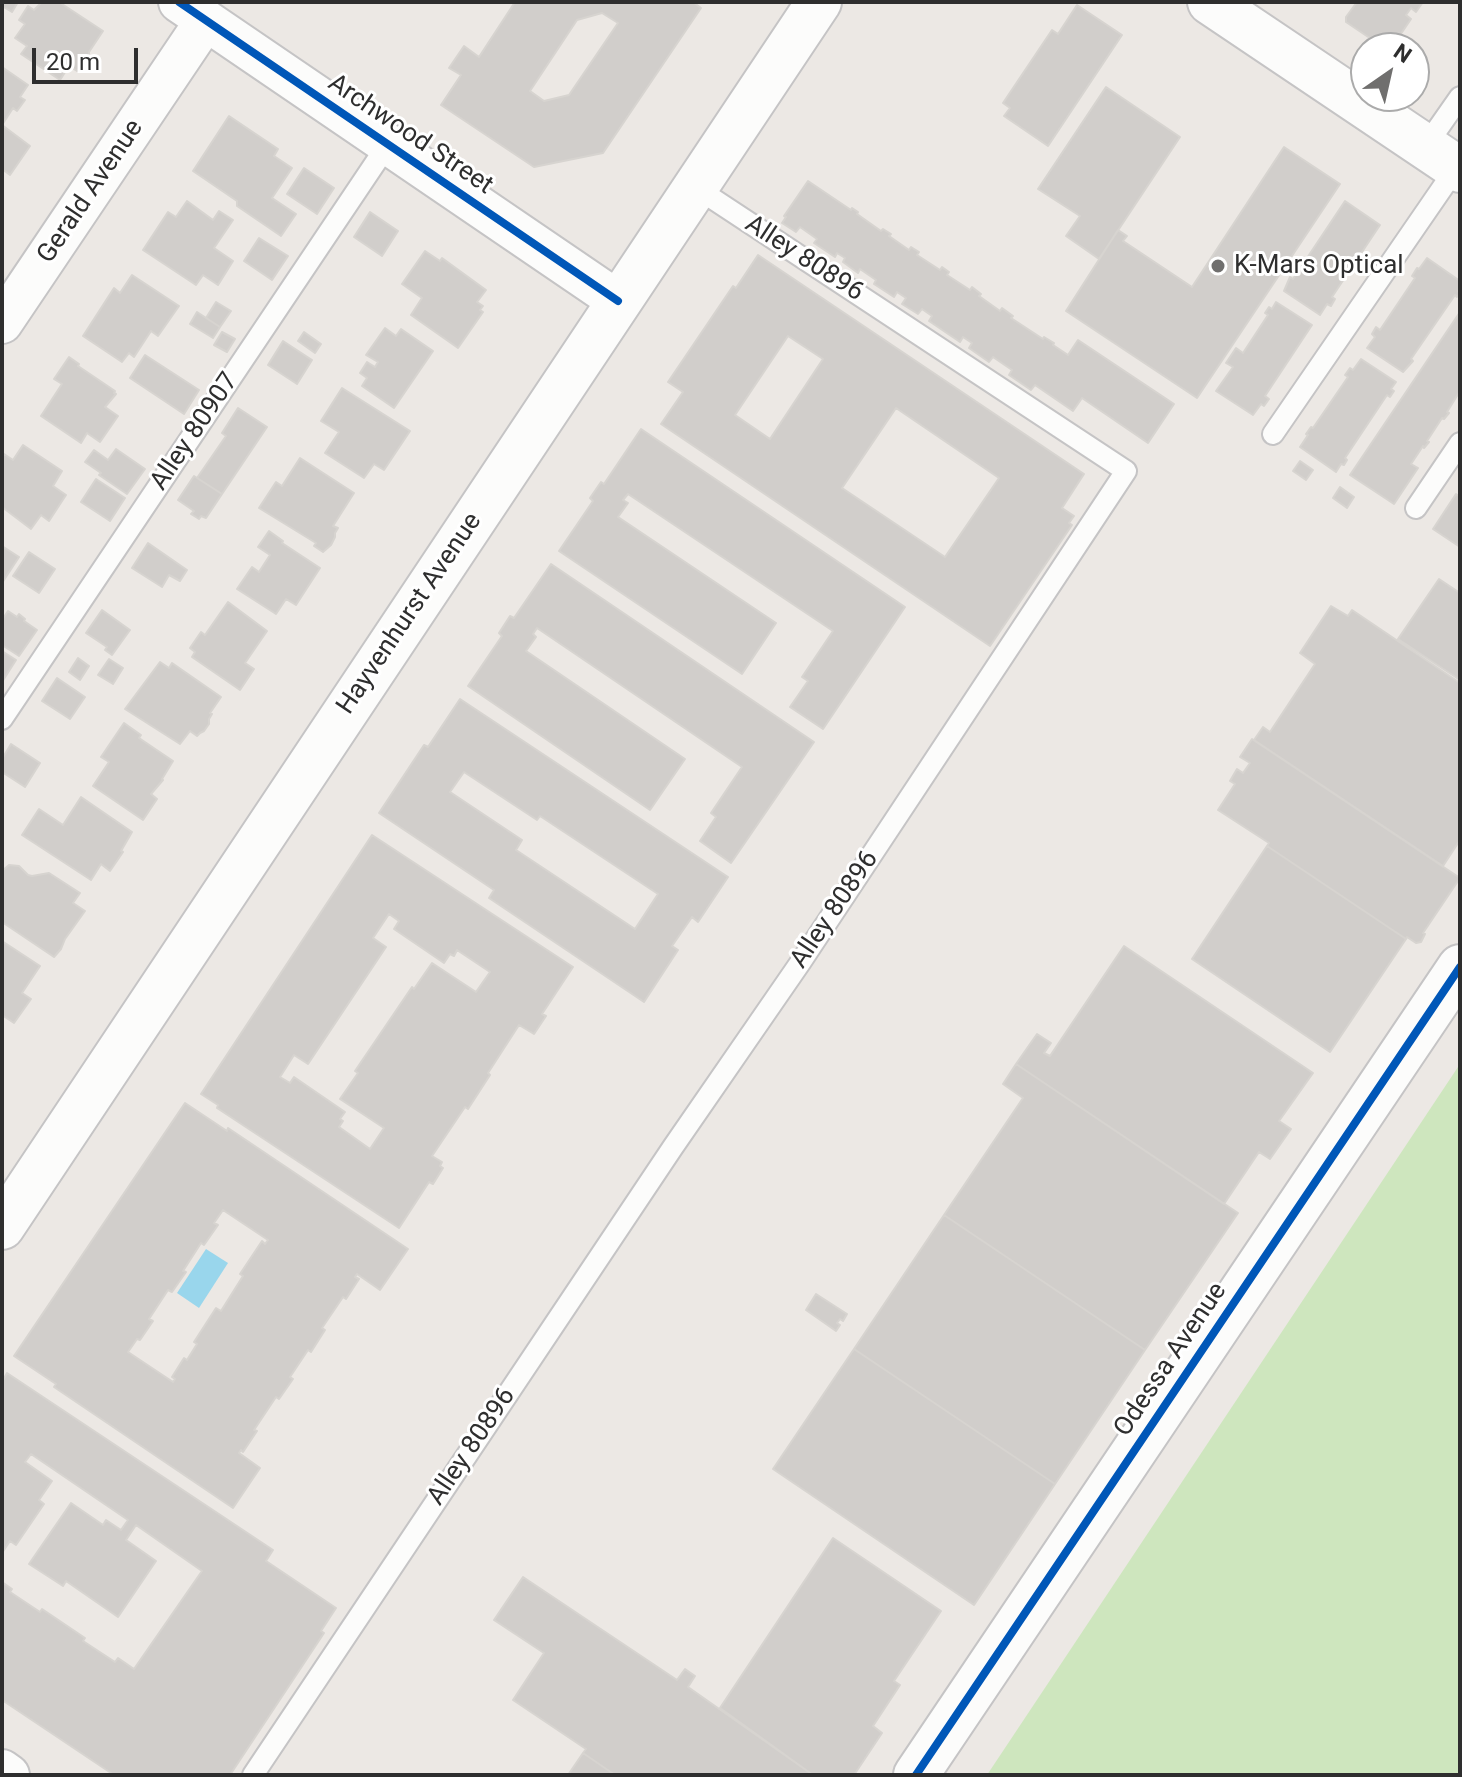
<!DOCTYPE html>
<style>
body{margin:0}
#map{position:relative;width:1462px;height:1777px;overflow:hidden;background:#ece8e4;font-family:Roboto,sans-serif}
canvas{display:block}
.frame{position:absolute;inset:0;border:4px solid #2e2e2e;pointer-events:none}
.north{position:absolute;left:1350px;top:32px;width:80px;height:80px;box-sizing:border-box;background:#fff;border:2px solid #ababab;border-radius:50%;rotate:34deg;font-size:22px;font-weight:700;line-height:32px;text-align:center;color:#2e2e2e}
.north::after{content:'';display:block;margin:auto;width:28px;height:36px;background:#706f6e;clip-path:polygon(50% 0,100% 100%,50% 72%,0 100%)}
.scale{position:absolute;left:32px;top:48px;width:106px;height:36px;box-sizing:border-box;border:4px solid #2e2e2e;border-top:0;padding-left:10px;font-size:24px;line-height:28px;white-space:nowrap;color:#2e2e2e;-webkit-text-stroke:6px #fff;paint-order:stroke}
</style>
<div id="map">
<canvas width="1462" height="1777"></canvas>
<div class="frame"></div>
<div class="north">N</div>
<div class="scale">20 m</div>
</div>
<script>
const context = document.querySelector('canvas').getContext('2d');
context.lineJoin = 'round';
function paint(path, color) { context.fillStyle = color; context.fill(path, 'evenodd'); }
function trace(path, color, width, dash) { context.strokeStyle = color; context.lineWidth = width; context.lineCap = dash ? 'butt' : 'round'; context.setLineDash(dash || []); context.stroke(path); }
function label(font, color, halo, rows, align = 'center') {
  context.font = font + ' Roboto,sans-serif'; context.lineWidth = 6; context.setLineDash([]); context.textBaseline = 'middle'; context.strokeStyle = halo; context.fillStyle = color; for (const [text, x, y, turn = 0] of rows) {
    context.save(); context.translate(x, y); context.rotate((+turn || 0) * Math.PI / 180); context.textAlign = isNaN(turn) ? turn : align; if (halo) context.strokeText(text, 0, 0); context.fillText(text, 0, 0); context.restore();
  }
}
const green = new Path2D(`
 M 1460,1064 L 1460,1775 L 987,1775 Z`);
const water = new Path2D(`
 M 206,1249 L 228,1263 L 199,1308 L 177,1293 Z`);
const building = new Path2D(`
 M 2,2 L 18,2 L 12,12 L 2,6 Z
 M 42,2 L 59,2 L 103,31 L 89,52 L 89,58 L 84,65 L 77,71 L 69,66 L 60,80 L 21,54 L 27,46 L 15,38 L 25,24 L 19,20 L 28,6 L 34,10 Z
 M 515,2 L 693,2 L 701,8 L 603,153 L 534,167 L 441,105 L 461,75 L 449,68 L 464,46 L 479,57 ZM 602,13 L 618,23 L 569,95 L 544,101 L 530,91 L 577,20 Z
 M 1357,2 L 1423,2 L 1416,12 L 1411,8 L 1406,15 L 1411,19 L 1392,47 L 1389,48 L 1383,47 L 1346,22 L 1346,17 Z
 M 1077,5 L 1122,35 L 1048,146 L 1004,116 L 1010,108 L 1003,103 L 1052,30 L 1058,34 Z
 M 2,67 L 28,85 L 20,97 L 25,100 L 17,111 L 13,108 L 2,125 Z
 M 1106,87 L 1180,137 L 1099,259 L 1066,236 L 1080,216 L 1038,189 Z
 M 229,116 L 278,149 L 274,156 L 292,168 L 272,198 L 296,214 L 281,236 L 237,206 L 237,201 L 193,171 Z
 M 2,125 L 30,146 L 10,175 L 2,169 Z
 M 1284,147 L 1340,184 L 1197,398 L 1066,311 L 1118,230 L 1127,236 L 1123,241 L 1192,287 Z
 M 304,168 L 334,188 L 317,214 L 287,194 Z
 M 808,181 L 851,210 L 852,208 L 858,212 L 857,214 L 881,231 L 883,229 L 891,234 L 889,236 L 909,250 L 911,247 L 919,252 L 917,255 L 940,270 L 942,267 L 949,272 L 947,275 L 970,290 L 972,287 L 981,294 L 979,296 L 1000,311 L 1002,308 L 1013,316 L 1011,318 L 1043,339 L 1044,337 L 1054,343 L 1053,345 L 1068,355 L 1078,340 L 1174,404 L 1148,443 L 1082,398 L 1073,411 L 1035,385 L 1031,390 L 1009,375 L 1012,370 L 993,357 L 989,362 L 969,348 L 972,343 L 963,337 L 960,342 L 929,321 L 932,316 L 922,309 L 918,314 L 902,304 L 906,298 L 897,292 L 894,297 L 874,284 L 876,280 L 860,269 L 858,273 L 843,262 L 845,258 L 837,253 L 835,257 L 814,243 L 817,239 L 800,227 L 796,232 L 782,223 L 786,217 L 784,216 Z
 M 187,201 L 213,220 L 219,211 L 233,220 L 214,248 L 233,261 L 218,285 L 203,275 L 196,285 L 143,250 L 168,212 L 176,217 Z
 M 1345,201 L 1380,225 L 1332,297 L 1335,299 L 1331,306 L 1327,304 L 1320,315 L 1284,291 L 1290,277 L 1293,279 Z
 M 370,212 L 398,231 L 382,256 L 354,237 Z
 M 259,238 L 288,256 L 272,280 L 244,261 Z
 M 425,251 L 440,261 L 442,258 L 486,290 L 477,302 L 483,306 L 480,310 L 483,312 L 458,348 L 411,315 L 422,298 L 402,284 Z
 M 758,255 L 1084,474 L 1062,508 L 1074,516 L 1069,523 L 1072,525 L 990,646 L 661,424 L 683,392 L 668,382 L 733,286 L 736,288 ZM 788,336 L 823,359 L 770,439 L 735,415 ZM 896,408 L 999,478 L 945,557 L 842,488 Z
 M 1427,258 L 1460,281 L 1460,288 L 1458,291 L 1460,293 L 1457,297 L 1455,295 L 1411,359 L 1413,361 L 1403,372 L 1367,348 L 1375,337 L 1372,334 L 1376,327 L 1380,330 L 1415,278 L 1412,276 L 1417,268 L 1419,269 Z
 M 132,275 L 179,306 L 158,336 L 151,331 L 134,357 L 129,353 L 122,362 L 83,336 L 114,288 L 120,293 Z
 M 216,302 L 231,311 L 220,327 L 206,318 Z
 M 1276,302 L 1312,325 L 1265,396 L 1269,399 L 1264,406 L 1261,404 L 1253,415 L 1216,391 L 1233,367 L 1226,363 L 1236,348 L 1243,353 L 1268,315 L 1265,313 L 1269,307 L 1272,309 Z
 M 197,312 L 220,327 L 213,338 L 190,324 Z
 M 1460,312 L 1460,391 L 1447,412 L 1449,413 L 1444,419 L 1442,418 L 1427,441 L 1429,442 L 1424,448 L 1423,446 L 1411,464 L 1418,468 L 1394,504 L 1350,475 Z
 M 385,328 L 396,336 L 401,329 L 433,351 L 394,408 L 362,386 L 367,378 L 360,373 L 367,362 L 375,367 L 378,362 L 366,355 Z
 M 222,332 L 235,339 L 227,352 L 214,345 Z
 M 304,332 L 321,344 L 315,353 L 298,341 Z
 M 283,341 L 312,360 L 297,384 L 268,365 Z
 M 145,355 L 199,390 L 184,414 L 130,378 Z
 M 69,357 L 79,364 L 78,366 L 115,391 L 114,393 L 116,394 L 105,407 L 118,416 L 100,442 L 87,433 L 81,443 L 41,416 L 62,384 L 54,379 Z
 M 1361,359 L 1396,382 L 1391,389 L 1394,391 L 1390,397 L 1387,395 L 1345,458 L 1347,460 L 1344,465 L 1341,464 L 1336,472 L 1300,447 L 1308,435 L 1306,434 L 1311,427 L 1313,428 L 1348,377 L 1345,375 L 1350,368 L 1353,370 Z
 M 342,388 L 410,431 L 384,470 L 374,464 L 364,478 L 325,453 L 339,432 L 321,421 Z
 M 238,408 L 267,427 L 222,494 L 197,478 L 226,436 L 222,433 Z
 M 641,429 L 905,607 L 823,729 L 790,707 L 808,681 L 802,677 L 833,631 L 628,494 L 623,500 L 628,503 L 618,517 L 776,623 L 742,674 L 559,551 L 593,501 L 590,498 L 601,482 L 604,484 Z
 M 23,445 L 62,471 L 53,486 L 66,495 L 49,521 L 41,515 L 31,529 L 2,507 L 2,458 L 4,454 L 13,460 Z
 M 116,449 L 145,469 L 127,494 L 99,475 L 101,473 L 85,462 L 94,450 L 108,460 Z
 M 300,458 L 354,493 L 333,526 L 338,528 L 335,533 L 335,537 L 331,545 L 323,552 L 314,546 L 316,543 L 259,508 L 276,482 L 282,486 Z
 M 1300,461 L 1313,470 L 1306,480 L 1293,471 Z
 M 194,476 L 222,494 L 206,518 L 201,516 L 199,519 L 191,514 L 194,511 L 178,500 Z
 M 96,479 L 125,498 L 110,521 L 81,502 Z
 M 1340,487 L 1354,497 L 1347,508 L 1333,498 Z
 M 1456,494 L 1460,497 L 1460,547 L 1433,529 Z
 M 269,531 L 283,541 L 282,543 L 320,568 L 296,605 L 286,599 L 276,614 L 237,589 L 252,567 L 259,572 L 270,555 L 258,547 Z
 M 148,543 L 187,570 L 180,581 L 169,575 L 162,587 L 132,568 Z
 M 2,546 L 19,557 L 2,583 Z
 M 29,552 L 55,569 L 39,593 L 13,576 Z
 M 551,564 L 814,742 L 731,863 L 700,841 L 716,817 L 711,813 L 742,767 L 537,628 L 533,634 L 536,637 L 526,651 L 685,759 L 650,810 L 468,686 L 502,636 L 499,633 L 510,616 L 514,618 Z
 M 1439,579 L 1460,593 L 1460,680 L 1398,639 Z
 M 228,602 L 267,631 L 245,663 L 254,669 L 240,690 L 192,657 L 195,652 L 190,648 L 201,632 L 205,635 Z
 M 1331,606 L 1348,616 L 1352,610 L 1460,683 L 1460,840 L 1443,866 L 1254,740 L 1263,727 L 1270,732 L 1315,664 L 1300,653 Z
 M 102,610 L 130,630 L 112,655 L 105,650 L 107,647 L 86,633 Z
 M 8,611 L 17,617 L 19,614 L 25,619 L 24,621 L 37,630 L 19,656 L 2,645 L 2,620 Z
 M 2,651 L 16,660 L 2,682 Z
 M 78,658 L 89,666 L 80,680 L 69,672 Z
 M 109,659 L 123,668 L 113,684 L 98,675 Z
 M 160,662 L 169,668 L 172,663 L 221,697 L 210,713 L 212,714 L 209,719 L 209,724 L 204,731 L 200,733 L 197,736 L 190,731 L 180,744 L 125,709 Z
 M 57,678 L 85,697 L 70,719 L 42,701 Z
 M 460,699 L 728,877 L 698,922 L 692,917 L 672,946 L 678,950 L 644,1002 L 489,898 L 494,890 L 379,813 L 424,745 L 428,747 ZM 464,772 L 537,820 L 540,816 L 658,894 L 635,929 L 516,850 L 522,840 L 450,792 Z
 M 124,723 L 141,735 L 139,738 L 173,761 L 162,779 L 163,780 L 151,794 L 157,799 L 143,820 L 93,786 L 109,762 L 101,757 Z
 M 1252,739 L 1460,878 L 1423,933 L 1425,934 L 1421,942 L 1416,943 L 1407,937 L 1406,939 L 1267,846 L 1269,843 L 1218,810 L 1235,784 L 1230,781 L 1237,769 L 1243,773 L 1250,763 L 1240,757 Z
 M 11,744 L 40,763 L 25,787 L 2,772 L 2,759 Z
 M 81,797 L 132,832 L 121,851 L 123,852 L 110,871 L 101,864 L 91,880 L 22,835 L 39,809 L 63,825 Z
 M 372,835 L 573,967 L 542,1014 L 546,1016 L 534,1034 L 519,1025 L 488,1073 L 490,1075 L 468,1109 L 465,1107 L 432,1156 L 442,1162 L 440,1166 L 443,1168 L 433,1184 L 429,1182 L 399,1228 L 217,1108 L 218,1105 L 201,1094 ZM 389,914 L 399,921 L 394,929 L 444,963 L 450,954 L 454,956 L 457,950 L 490,972 L 476,992 L 432,963 L 414,989 L 412,987 L 355,1071 L 358,1073 L 340,1099 L 384,1128 L 370,1149 L 339,1127 L 343,1121 L 340,1119 L 345,1112 L 294,1077 L 290,1083 L 280,1077 L 294,1055 L 308,1064 L 386,947 L 373,938 Z
 M 1267,846 L 1406,939 L 1330,1052 L 1192,959 Z
 M 9,865 L 19,866 L 28,875 L 32,876 L 49,873 L 80,893 L 73,903 L 85,911 L 65,939 L 61,949 L 54,957 L 2,922 L 2,871 Z
 M 2,941 L 40,966 L 22,993 L 31,999 L 14,1023 L 2,1015 Z
 M 1124,946 L 1313,1073 L 1279,1121 L 1291,1129 L 1270,1159 L 1259,1152 L 1224,1204 L 1016,1064 L 1037,1034 L 1051,1043 L 1044,1053 L 1050,1056 Z
 M 1016,1064 L 1238,1213 L 1145,1350 L 944,1215 L 1023,1098 L 1003,1084 Z
 M 185,1103 L 227,1131 L 228,1128 L 408,1249 L 380,1290 L 357,1274 L 355,1277 L 359,1279 L 346,1299 L 343,1297 L 322,1328 L 325,1330 L 311,1352 L 308,1350 L 290,1377 L 293,1379 L 279,1399 L 276,1397 L 254,1430 L 257,1431 L 243,1452 L 241,1450 L 239,1453 L 260,1468 L 233,1508 L 54,1387 L 56,1384 L 14,1356 ZM 223,1210 L 268,1240 L 265,1244 L 262,1241 L 240,1274 L 243,1276 L 221,1311 L 216,1308 L 194,1342 L 197,1344 L 187,1360 L 184,1358 L 172,1377 L 175,1379 L 173,1382 L 128,1352 L 137,1339 L 140,1340 L 153,1321 L 149,1319 L 168,1290 L 172,1292 L 186,1272 L 183,1271 L 201,1243 L 204,1245 L 218,1225 L 214,1223 Z
 M 944,1215 L 1145,1350 L 1055,1484 L 854,1349 Z
 M 816,1294 L 847,1314 L 843,1321 L 840,1319 L 837,1323 L 840,1325 L 836,1331 L 806,1310 Z
 M 854,1349 L 1055,1484 L 974,1605 L 773,1469 Z
 M 7,1373 L 273,1550 L 266,1561 L 336,1608 L 321,1631 L 324,1633 L 230,1775 L 114,1775 L 2,1700 L 2,1582 L 12,1589 L 10,1592 L 40,1612 L 42,1609 L 85,1638 L 83,1641 L 115,1662 L 118,1658 L 134,1669 L 202,1571 L 136,1525 L 126,1540 L 156,1561 L 118,1617 L 66,1581 L 63,1586 L 29,1564 L 71,1503 L 103,1525 L 106,1520 L 121,1530 L 128,1520 L 31,1454 L 25,1462 L 52,1481 L 39,1500 L 44,1504 L 16,1545 L 10,1541 L 2,1553 L 2,1382 Z
 M 833,1538 L 941,1611 L 894,1681 L 900,1685 L 873,1726 L 882,1733 L 854,1775 L 813,1775 L 720,1708 Z
 M 523,1577 L 677,1680 L 685,1669 L 695,1676 L 688,1687 L 813,1775 L 615,1775 L 583,1753 L 586,1749 L 513,1700 L 544,1653 L 494,1620 Z
 M 583,1753 L 615,1775 L 568,1775 Z`);
const lane = new Path2D(`
 M 1425,147 L 1460,97
 M 1273,434 L 1456,168
 M 1416,508 L 1460,443
 M 2,719 L 388,144
 M 253,1775 L 673,1147 L 800,963 L 1126,471 L 695,187`);
const street = new Path2D(`
 M 179,2 L 618,301
 M 2,323 L 206,20
 M 2,1770 L 9,1775`);
const secondary = new Path2D(`
 M 1210,2 L 1460,170
 M 2,1227 L 819,2
 M 916,1775 L 1460,967`);
const cycleway = new Path2D(`
 M 179,2 L 618,301
 M 916,1775 L 1460,967`);
const markers = [
 [1218,266,8,"#706f6e"]
];
const streetNames = [
 ["Archwood Street",410,135,34],
 ["Gerald Avenue",91,192,-56],
 ["Alley 80896",804,259,33],
 ["Alley 80907",195,432,-56],
 ["Hayvenhurst Avenue",410,614,-56],
 ["Alley 80896",835,910,-56],
 ["Odessa Avenue",1171,1360,-56],
 ["Alley 80896",472,1447,-56]
];
const poiNames = [
 ["K-Mars Optical",1234,266]
];
paint(green, '#cee6be');
paint(water, '#99d6ec');
paint(building, '#d1cecb');
trace(building, '#d7d4d0', 2);
trace(lane, '#c5c4c5', 24);
trace(street, '#c5c4c5', 44);
trace(secondary, '#c5c4c5', 48);
trace(lane, '#fcfcfb', 20);
trace(street, '#fcfcfb', 40);
trace(secondary, '#fcfcfb', 44);
trace(cycleway, '#0057b8', 8);
for (const [x, y, r, color] of markers) { const dot = new Path2D(); dot.arc(x, y, r, 0, 2 * Math.PI); context.fillStyle = color; context.fill(dot); trace(dot, '#fff', 3); }
label('26px', '#2e2e2e', '#fff', streetNames);
label('26px', '#2e2e2e', '#fff', poiNames, 'left');
</script>
